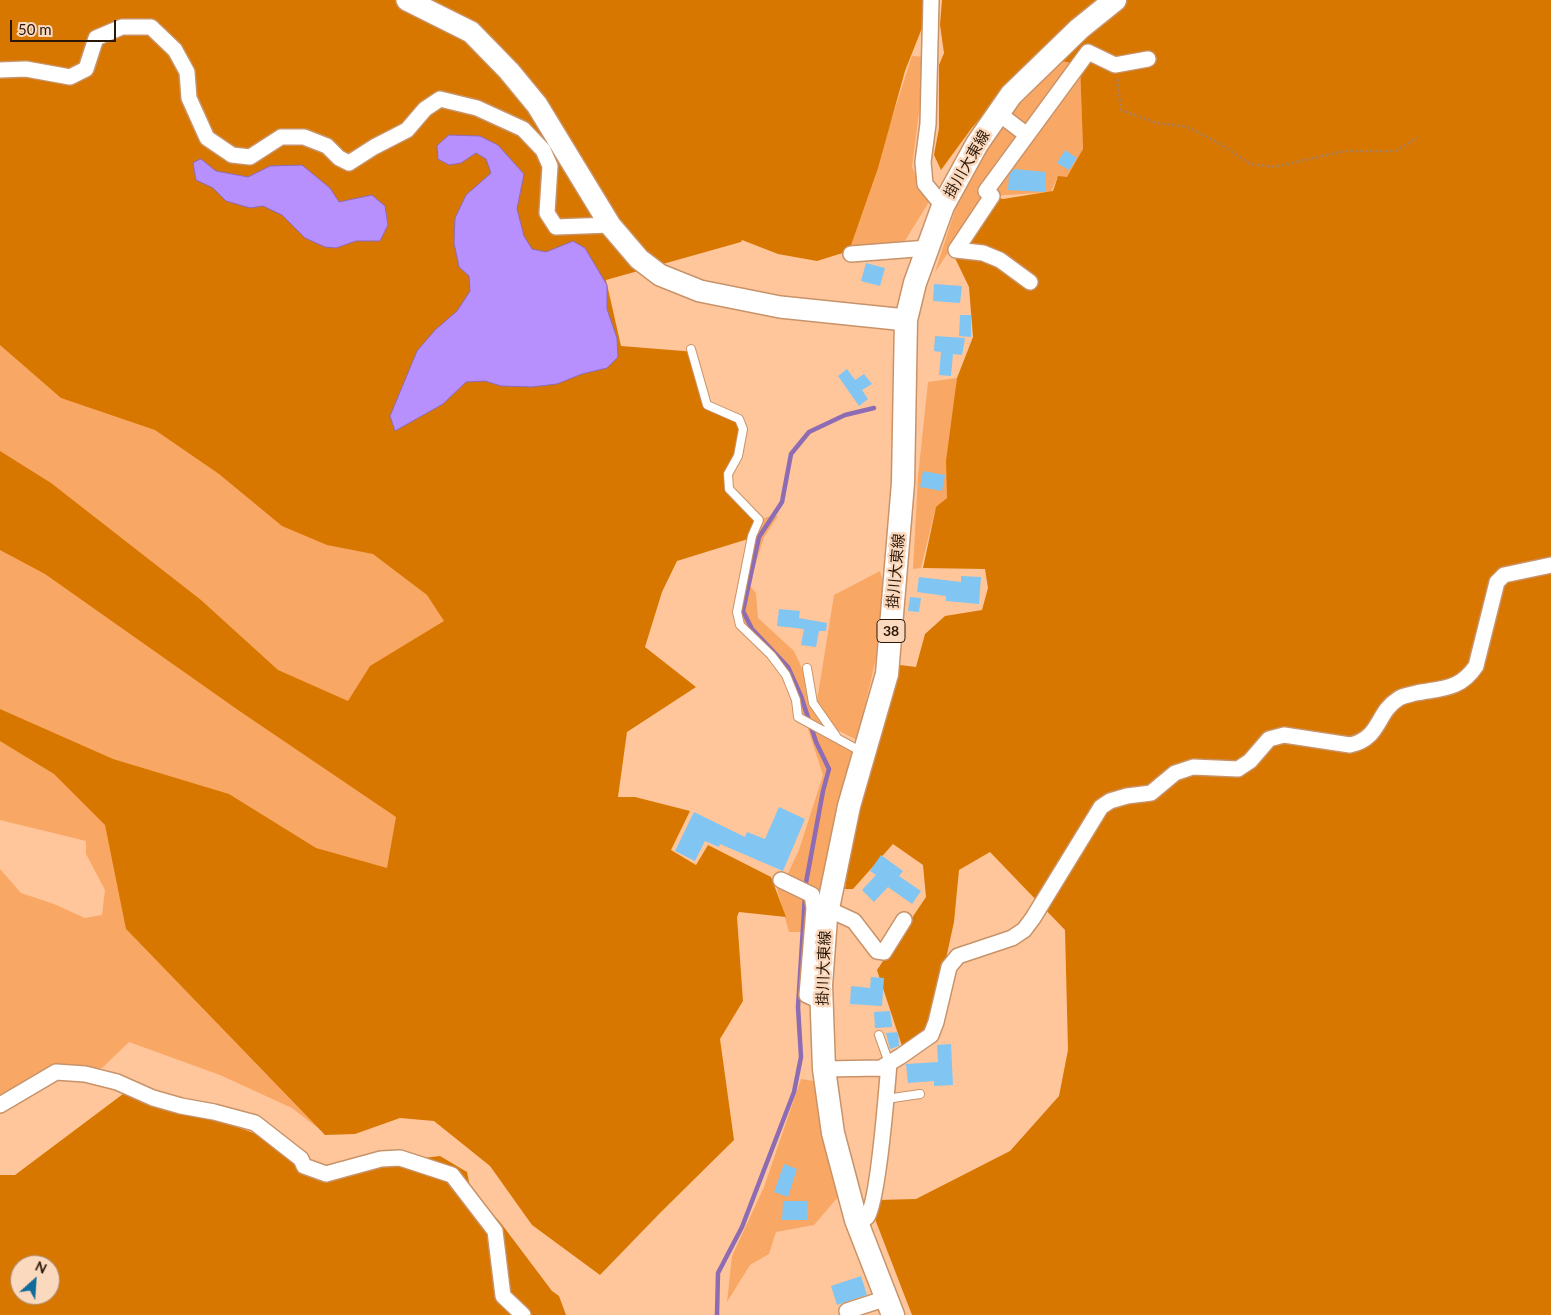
<!DOCTYPE html>
<meta charset="utf-8">
<style>
body{margin:0}
#map{position:relative;width:1551px;height:1315px;overflow:hidden;background:#ffc69b;font-family:Lato,sans-serif}
canvas{display:block}
.north{position:absolute;left:10px;top:1255px;width:50px;height:50px;box-sizing:border-box;background:#fbd9bf;border:1px solid #a88b75;border-radius:50%;rotate:26deg;font-size:14px;font-weight:700;line-height:20px;text-align:center;color:#2b1706}
.north::after{content:'';display:block;margin:auto;width:18px;height:22px;background:#0f6b9a;clip-path:polygon(50% 0,100% 100%,50% 72%,0 100%)}
.scale{position:absolute;left:10px;top:20px;width:106px;height:22px;box-sizing:border-box;border:2px solid #2b1706;border-top:0;padding-left:6px;font-size:15px;line-height:18px;white-space:nowrap;color:#2b1706;-webkit-text-stroke:4px #fbd9bf;paint-order:stroke}
</style>
<div id="map">
<canvas width="1551" height="1315"></canvas>
<div class="north">N</div>
<div class="scale">50 m</div>
</div>
<script>
const context = document.querySelector('canvas').getContext('2d');
context.lineJoin = 'round';
function paint(path, color) { context.fillStyle = color; context.fill(path, 'evenodd'); }
function trace(path, color, width, dash) { context.strokeStyle = color; context.lineWidth = width; context.lineCap = dash ? 'butt' : 'round'; context.setLineDash(dash || []); context.stroke(path); }
function label(font, color, halo, rows, align = 'center') {
  context.font = font + ' Lato,"Noto Sans JP",sans-serif'; context.lineWidth = 5; context.setLineDash([]); context.textBaseline = 'middle'; context.strokeStyle = halo; context.fillStyle = color; for (const [text, x, y, turn = 0] of rows) {
    context.save(); context.translate(x, y); context.rotate((+turn || 0) * Math.PI / 180); context.textAlign = isNaN(turn) ? turn : align; if (halo) context.strokeText(text, 0, 0); context.fillText(text, 0, 0); context.restore();
  }
}
const green = new Path2D(`
 M 912,56 L 926,57 L 912,167 L 929,202 L 901,247 L 849,251 Z
 M 1058,60 L 1080,64 L 1083,149 L 1070,179 L 1057,178 L 1051,192 L 992,196 L 987,195 L 935,272 L 958,201 L 988,148 L 1017,105 Z
 M 0,286 L 488,604 L 407,890 L 126,929 L 319,1129 L 292,1108 L 220,1075 L 129,1042 L 102,1068 L 56,1072 L 0,1105 L 0,869 L 21,893 L 54,904 L 85,918 L 102,915 L 105,890 L 86,854 L 86,841 L 0,820 Z
 M 957,378 L 947,498 L 935,510 L 921,568 L 913,569 L 918,477 L 928,382 Z
 M 773,515 L 778,516 L 764,537 L 749,585 L 756,593 L 758,618 L 794,651 L 817,701 L 834,595 L 880,571 L 884,586 L 883,628 L 857,740 L 837,730 L 822,710 L 838,739 L 796,716 L 783,671 L 738,627 L 759,520 Z
 M 807,726 L 860,751 L 812,932 L 789,932 L 777,889 L 784,882 L 799,850 L 823,775 Z
 M 801,1079 L 814,1081 L 838,1197 L 814,1225 L 776,1232 L 769,1254 L 750,1265 L 727,1302 L 732,1256 L 764,1187 Z`);
const forest = new Path2D(`
 M 0,0 L 925,0 L 922,28 L 905,71 L 878,168 L 849,251 L 817,261 L 778,254 L 742,240 L 741,242 L 606,280 L 621,346 L 696,352 L 701,387 L 707,405 L 739,419 L 743,429 L 737,456 L 728,474 L 730,490 L 759,518 L 748,539 L 677,561 L 662,592 L 645,647 L 696,687 L 627,732 L 618,797 L 635,797 L 690,811 L 671,850 L 696,865 L 708,845 L 771,877 L 786,917 L 739,912 L 737,917 L 743,1001 L 720,1039 L 734,1140 L 660,1213 L 600,1275 L 532,1225 L 490,1166 L 434,1121 L 400,1118 L 355,1134 L 325,1135 L 126,929 L 105,825 L 54,774 L 0,741 L 0,709 L 113,759 L 229,794 L 316,848 L 387,868 L 396,817 L 238,710 L 45,574 L 0,550 L 0,451 L 51,483 L 201,600 L 278,670 L 348,701 L 370,666 L 444,621 L 427,595 L 373,554 L 327,545 L 282,526 L 219,474 L 155,430 L 61,398 L 0,345 Z
 M 942,0 L 1551,0 L 1551,1315 L 912,1315 L 875,1219 L 877,1200 L 916,1199 L 1010,1151 L 1059,1096 L 1068,1050 L 1065,930 L 990,852 L 959,870 L 954,922 L 930,1032 L 903,1049 L 877,970 L 926,897 L 923,865 L 893,844 L 853,889 L 845,889 L 853,834 L 900,665 L 916,667 L 925,634 L 945,616 L 982,610 L 988,588 L 985,569 L 923,568 L 936,507 L 947,498 L 946,461 L 957,378 L 973,337 L 969,287 L 955,258 L 959,247 L 992,196 L 1003,199 L 1053,191 L 1058,176 L 1067,177 L 1083,149 L 1080,64 L 1040,58 L 1012,82 L 971,129 L 941,170 L 934,155 L 939,128 L 939,65 L 944,53 L 940,25 Z
 M 131,1088 L 259,1135 L 310,1172 L 440,1156 L 467,1172 L 471,1191 L 500,1222 L 552,1291 L 559,1296 L 566,1315 L 0,1315 L 0,1175 L 15,1175 ZM 20,1265 L 50,1265 L 50,1295 L 20,1295 Z`);
const water = new Path2D(`
 M 449,135 L 480,136 L 498,145 L 524,174 L 517,209 L 524,236 L 532,249 L 546,252 L 573,241 L 585,248 L 607,285 L 607,309 L 617,338 L 618,357 L 607,368 L 582,374 L 557,384 L 532,387 L 501,386 L 485,381 L 466,382 L 443,404 L 395,431 L 390,416 L 417,351 L 435,330 L 457,311 L 470,291 L 469,276 L 459,267 L 454,243 L 455,218 L 466,195 L 491,173 L 486,159 L 476,153 L 461,163 L 449,165 L 438,159 L 437,146 Z
 M 201,159 L 216,171 L 248,177 L 270,166 L 302,165 L 330,188 L 339,202 L 372,195 L 385,206 L 388,225 L 380,241 L 356,241 L 336,248 L 325,247 L 305,238 L 282,215 L 263,206 L 250,208 L 226,201 L 213,188 L 196,180 L 193,163 Z`);
const stream = new Path2D(`
 M 805,888 L 823,791 L 829,769 L 816,742 L 801,696 L 788,667 L 752,629 L 743,611 L 759,537 L 782,502 L 791,454 L 809,432 L 845,415 L 874,408
 M 717,1315 L 718,1273 L 742,1227 L 794,1092 L 801,1057 L 798,1007 L 805,896`);
const building = new Path2D(`
 M 1065,150 L 1077,158 L 1069,170 L 1057,163 Z
 M 1014,169 L 1046,172 L 1045,192 L 1008,190 L 1009,175 Z
 M 866,263 L 885,268 L 880,286 L 861,281 Z
 M 934,284 L 962,286 L 960,303 L 933,301 Z
 M 960,315 L 971,315 L 971,337 L 959,336 Z
 M 935,336 L 965,338 L 962,355 L 953,354 L 951,376 L 939,375 L 941,352 L 934,351 Z
 M 847,369 L 855,380 L 864,374 L 872,384 L 862,390 L 868,399 L 859,406 L 838,376 Z
 M 923,471 L 945,475 L 942,491 L 920,487 Z
 M 961,576 L 981,577 L 979,604 L 946,601 L 946,596 L 917,592 L 919,577 L 961,582 Z
 M 910,597 L 921,598 L 919,612 L 908,611 Z
 M 779,609 L 800,611 L 799,618 L 827,623 L 826,631 L 819,631 L 816,647 L 801,645 L 804,629 L 777,626 Z
 M 779,807 L 805,819 L 783,871 L 720,844 L 719,847 L 705,841 L 695,861 L 675,851 L 694,812 L 745,837 L 747,832 L 765,839 Z
 M 881,855 L 903,871 L 899,876 L 921,891 L 912,904 L 888,887 L 874,902 L 862,890 L 876,875 L 870,871 Z
 M 871,977 L 884,978 L 882,1006 L 850,1004 L 851,986 L 870,988 Z
 M 890,1011 L 892,1027 L 875,1028 L 874,1012 Z
 M 898,1032 L 899,1046 L 890,1049 L 886,1033 Z
 M 951,1044 L 953,1085 L 934,1086 L 934,1081 L 908,1083 L 906,1064 L 938,1062 L 937,1045 Z
 M 784,1164 L 797,1169 L 788,1197 L 774,1192 Z
 M 783,1201 L 807,1201 L 807,1220 L 782,1220 Z
 M 861,1276 L 867,1295 L 837,1305 L 831,1286 Z`);
const path = new Path2D(`
 M 1117,79 L 1121,110 L 1157,123 L 1188,127 L 1217,142 L 1250,164 L 1274,167 L 1344,151 L 1396,151 L 1417,138`);
const lane = new Path2D(`
 M 691,349 L 707,405 L 739,419 L 743,429 L 738,456 L 728,474 L 729,489 L 759,520 L 752,536 L 737,612 L 740,625 L 771,655 L 786,675 L 796,700 L 798,717 L 862,752
 M 807,668 L 813,703 L 836,736
 M 879,1035 L 889,1063
 M 886,1099 L 920,1094`);
const street = new Path2D(`
 M 931,0 L 928,124 L 923,162 L 925,184 L 943,206
 M 0,70 L 26,69 L 70,77 L 86,69 L 96,38 L 122,27 L 151,27 L 175,50 L 187,72 L 189,98 L 207,138 L 232,155 L 250,157 L 281,137 L 304,137 L 327,146 L 339,158 L 349,163 L 374,147 L 407,130 L 425,109 L 440,99 L 477,108 L 523,129 L 543,150 L 550,166 L 547,213 L 556,227 L 610,225
 M 998,113 L 1027,135
 M 851,254 L 928,248
 M 1030,282 L 1000,260 L 983,253 L 956,250 L 992,196 L 986,191 L 1088,52 L 1115,65 L 1148,59
 M 781,880 L 812,895 L 814,908 L 807,995 L 822,1002
 M 828,909 L 854,921 L 877,951 L 884,952 L 904,920
 M 824,1069 L 881,1068 L 901,1056 L 931,1035 L 936,1022 L 949,967 L 958,956 L 1012,938 L 1024,930 L 1033,918 L 1101,807 L 1110,801 L 1127,796 L 1151,793 L 1175,773 L 1193,767 L 1238,769 L 1250,761 L 1269,739 L 1284,735 L 1350,745 C 1381,738 1376,713 1398,699 C 1403,695 1410,695 1416,693 C 1442,688 1460,690 1476,666 L 1497,582 L 1504,575 L 1551,565
 M 0,1105 L 56,1072 L 85,1074 L 117,1082 L 153,1098 L 181,1106 L 214,1112 L 255,1123 L 301,1159 L 304,1166 L 326,1174 L 381,1159 L 400,1158 L 452,1175 L 495,1231 L 503,1296 L 523,1315
 M 858,1224 C 860,1222 864,1220 867,1217 C 878,1203 887,1088 889,1063
 M 847,1311 L 887,1298`);
const secondary = new Path2D(`
 M 407,0 L 471,32 L 509,71 L 537,105 L 610,225 L 639,259 L 660,275 L 700,291 L 780,307 L 906,320`);
const primary = new Path2D(`
 M 893,1315 L 856,1220 L 833,1133 L 824,1069 L 821,985 L 826,918 L 849,806 L 887,674 L 903,483 L 906,320 L 915,283 L 943,206 L 977,144 L 1011,95 L 1079,29 L 1115,0`);
const shields = [
 [891,631,28]
];
const shieldNames = [
 ["38",891,631]
];
const streetNames = [
 ["掛川大東線",967,164,-60],
 ["掛川大東線",896,571,-85],
 ["掛川大東線",824,968,-88]
];
paint(green, '#f9a764');
paint(forest, '#d87700');
paint(water, '#b890fe');
trace(water, '#8e6cb4', 1);
trace(stream, '#8e6cb4', 4.5);
paint(building, '#81c5f3');
trace(lane, '#c89369', 10);
trace(street, '#c89369', 18);
trace(secondary, '#c89369', 24);
trace(primary, '#c89369', 25);
trace(path, '#aa805f', 2.5, [2.5, 2.5]);
trace(lane, '#fff', 8);
trace(street, '#fff', 15);
trace(secondary, '#fff', 21);
trace(primary, '#fff', 22);
for (const [x, y, w] of shields) { const box = new Path2D(); box.roundRect(x - w / 2, y - 11.5, w, 23, 4); context.fillStyle = '#fbd9bf'; context.fill(box); trace(box, '#2b1706', 1); }
label('bold 14px', '#2b1706', null, shieldNames);
label('15px', '#2b1706', '#fbd9bf', streetNames);
</script>
